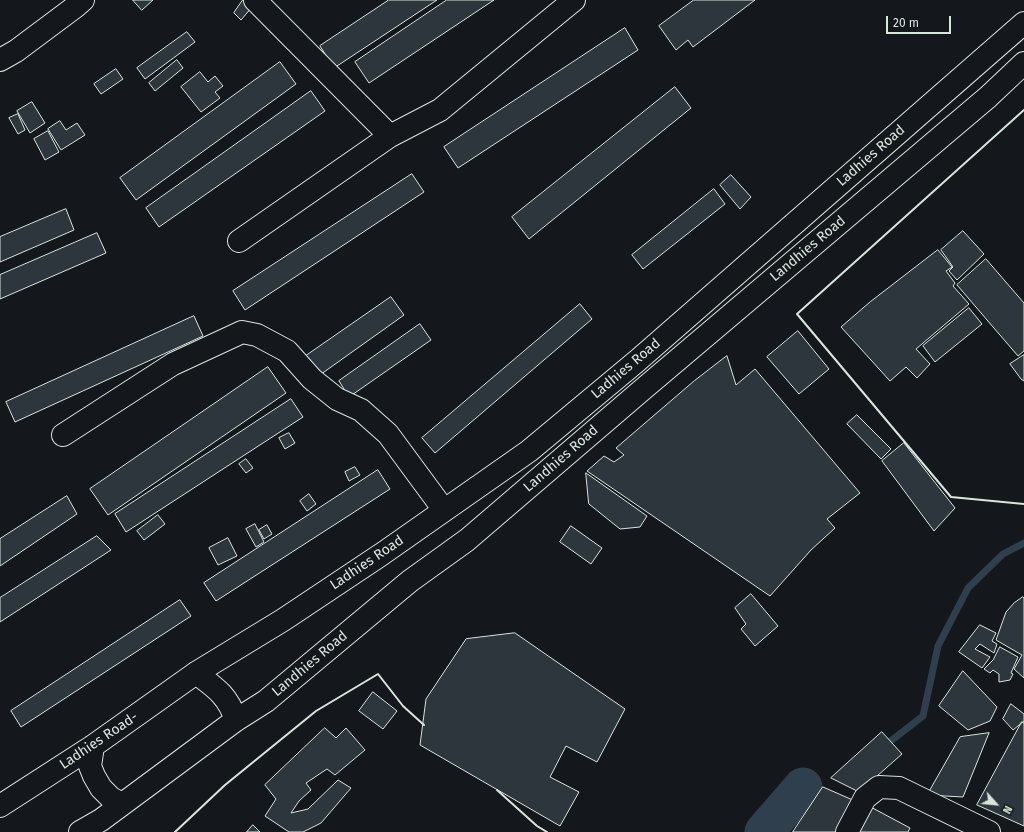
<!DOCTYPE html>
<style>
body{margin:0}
#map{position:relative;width:1024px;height:832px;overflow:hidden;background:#14181c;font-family:"Fira Sans",sans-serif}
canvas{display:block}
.north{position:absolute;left:976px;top:784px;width:40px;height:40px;-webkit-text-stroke:3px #14181c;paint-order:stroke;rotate:117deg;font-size:11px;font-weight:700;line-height:16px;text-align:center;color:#d8e6dc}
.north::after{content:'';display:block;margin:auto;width:14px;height:18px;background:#d8e6dc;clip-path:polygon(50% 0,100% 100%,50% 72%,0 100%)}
.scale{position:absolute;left:886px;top:16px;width:65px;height:18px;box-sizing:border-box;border:2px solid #d8e6dc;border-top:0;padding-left:5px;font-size:12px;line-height:14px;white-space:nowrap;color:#d8e6dc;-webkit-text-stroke:3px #14181c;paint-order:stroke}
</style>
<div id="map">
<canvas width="1024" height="832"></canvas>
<div class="north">N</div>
<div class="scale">20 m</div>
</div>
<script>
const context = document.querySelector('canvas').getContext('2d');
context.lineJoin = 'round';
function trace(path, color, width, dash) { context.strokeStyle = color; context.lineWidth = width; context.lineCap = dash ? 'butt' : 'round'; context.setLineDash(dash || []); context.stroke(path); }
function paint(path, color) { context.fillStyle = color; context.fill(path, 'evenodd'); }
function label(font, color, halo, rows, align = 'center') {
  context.font = font + ' "Fira Sans",sans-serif'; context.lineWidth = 3; context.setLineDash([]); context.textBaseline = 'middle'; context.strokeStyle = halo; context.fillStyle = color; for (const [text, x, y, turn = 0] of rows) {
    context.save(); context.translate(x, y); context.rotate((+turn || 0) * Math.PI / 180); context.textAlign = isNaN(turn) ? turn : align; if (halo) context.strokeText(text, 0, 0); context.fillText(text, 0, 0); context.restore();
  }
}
const stream = new Path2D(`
 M 883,747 L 923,716 L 938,646 L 968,588 L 1003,554 L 1024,543`);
const river = new Path2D(`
 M 764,832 L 803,787`);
const building = new Path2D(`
 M 133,0 L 153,0 L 142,10 Z
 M 243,0 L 252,7 L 241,20 L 234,13 Z
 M 389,0 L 437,0 L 334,68 L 320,46 Z
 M 447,0 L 494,0 L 369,83 L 355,62 Z
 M 694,0 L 755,0 L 693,47 L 688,40 L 676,50 L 659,26 Z
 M 625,28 L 638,50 L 458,168 L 444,147 Z
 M 187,32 L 195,42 L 145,79 L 137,68 Z
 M 177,60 L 183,68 L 155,91 L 149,83 Z
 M 280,62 L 296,84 L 136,200 L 120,178 Z
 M 116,69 L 123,79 L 101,94 L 94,84 Z
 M 200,72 L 208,82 L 215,76 L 223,86 L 215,92 L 220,98 L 201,112 L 181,87 Z
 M 675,87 L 691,108 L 529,239 L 512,217 Z
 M 311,91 L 325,111 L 159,227 L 146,208 Z
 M 32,102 L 45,123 L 30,133 L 17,111 Z
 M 18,114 L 25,130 L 18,134 L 9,118 Z
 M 60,121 L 66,130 L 77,123 L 85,135 L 61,150 L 48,129 Z
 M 48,131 L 59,152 L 45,160 L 34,139 Z
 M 412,174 L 424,192 L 245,310 L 233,291 Z
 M 731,175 L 751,197 L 740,209 L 720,185 Z
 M 714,189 L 725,204 L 643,269 L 632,255 Z
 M 66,209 L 74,230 L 0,262 L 0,237 Z
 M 963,231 L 984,254 L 957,280 L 949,271 L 953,267 L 941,250 Z
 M 97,233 L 106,253 L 0,299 L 0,275 Z
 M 938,250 L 952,267 L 946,271 L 955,283 L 953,286 L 969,304 L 916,349 L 930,364 L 917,378 L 906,367 L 890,381 L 841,327 L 870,302 Z
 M 986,259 L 1024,303 L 1024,351 L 1018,356 L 957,285 Z
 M 391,297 L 404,315 L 317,377 L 303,358 Z
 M 580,304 L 592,319 L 435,453 L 422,438 Z
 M 969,308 L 982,324 L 935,362 L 923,346 Z
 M 194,316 L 203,336 L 15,422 L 6,402 Z
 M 420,324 L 431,340 L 349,397 L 339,381 Z
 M 798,331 L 829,369 L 799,394 L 767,357 Z
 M 1024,355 L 1024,381 L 1021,379 L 1010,364 Z
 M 727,356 L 736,385 L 755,369 L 860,493 L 827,519 L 835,528 L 811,550 L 770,596 L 587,471 L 604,456 L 614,462 L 624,455 L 616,448 L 694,381 Z
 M 268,367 L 286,393 L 108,515 L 90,489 Z
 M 291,399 L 303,417 L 126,532 L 115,514 Z
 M 857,415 L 891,449 L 881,459 L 847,424 Z
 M 289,433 L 295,443 L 285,449 L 279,438 Z
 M 904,443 L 955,508 L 934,531 L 882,461 Z
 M 246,459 L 253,468 L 246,473 L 239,464 Z
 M 355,467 L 360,475 L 349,481 L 345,472 Z
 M 378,470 L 390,489 L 216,601 L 204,583 Z
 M 586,473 L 647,516 L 640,527 L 620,529 L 589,504 Z
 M 309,494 L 316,504 L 307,511 L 300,501 Z
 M 67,496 L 77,514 L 0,566 L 0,539 Z
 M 158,515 L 165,524 L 144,540 L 137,531 Z
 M 255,524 L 264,542 L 256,547 L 246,529 Z
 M 267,525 L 272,534 L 264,539 L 259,530 Z
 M 571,526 L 602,548 L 591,564 L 560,542 Z
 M 97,536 L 111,550 L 0,622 L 0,598 Z
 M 228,538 L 237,556 L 218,565 L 209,548 Z
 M 751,594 L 778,626 L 755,646 L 741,629 L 746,624 L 735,608 Z
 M 1023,597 L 1024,598 L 1024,678 L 1014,669 L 1022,655 L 996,640 L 1006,612 L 1014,603 Z
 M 180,600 L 191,616 L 21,727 L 11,711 Z
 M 980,625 L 996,633 L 992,641 L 997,644 L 994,653 L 980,644 L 975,649 L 990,657 L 982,668 L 959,652 Z
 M 515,633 L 625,709 L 597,762 L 566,746 L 550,777 L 579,792 L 560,826 L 420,745 L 426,699 L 466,639 Z
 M 1000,647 L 1018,657 L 1011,673 L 1013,674 L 1010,680 L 999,682 L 999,674 L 993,670 L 990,673 L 984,669 L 993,660 Z
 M 963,671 L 997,707 L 990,721 L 968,730 L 939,706 Z
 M 373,692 L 397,711 L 383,729 L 359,711 Z
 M 1011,704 L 1024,714 L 1024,721 L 1013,730 L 1003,719 Z
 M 1022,722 L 1024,723 L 1024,826 L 977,805 Z
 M 325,728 L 336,738 L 346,728 L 365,750 L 335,775 L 327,769 L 306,783 L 311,790 L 299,801 L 291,813 L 308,809 L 338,780 L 351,788 L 321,823 L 303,832 L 289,832 L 265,816 L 276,799 L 265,785 Z
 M 882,732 L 902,754 L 859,792 L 831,778 Z
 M 989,733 L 963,797 L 927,795 L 960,737 Z
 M 823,787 L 855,801 L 838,832 L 793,832 Z
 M 867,805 L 910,828 L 908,832 L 853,832 Z
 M 253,825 L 260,832 L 247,832 Z`);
const minor = new Path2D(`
 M 0,60 L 16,51 L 75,7 L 83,0
 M 390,136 L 440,110 L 574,0
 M 239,241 L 390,136 L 255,0
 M 63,435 L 173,364 L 242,332 L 257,335 L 287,351 L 312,379 L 337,399 L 361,410 L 388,434 L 444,510
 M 847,832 L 865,798 L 879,787 L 899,788 L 989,832`);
const major = new Path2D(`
 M 196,673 C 216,688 228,696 236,720
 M 93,746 L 90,766 L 94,776 L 101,788 L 111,798 L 122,804
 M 0,806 L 93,746 L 196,673 L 283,620 L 382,554 L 529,451 L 637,361 L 1024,23
 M 80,832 L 101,820 L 236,720 L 266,701 L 410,581 L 467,540 L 642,390 L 988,97 L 1024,63`);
const wall = new Path2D(`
 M 1024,110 L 797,314 L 951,497 L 1024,504
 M 497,790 L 537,826 L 547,832
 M 175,832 L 225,785 L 316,711 L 378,674 L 403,706 L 424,725`);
const streetNames = [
 ["Ladhies Road",871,156,-41],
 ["Landhies Road",808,249,-40],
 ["Ladhies Road",626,369,-40],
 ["Landhies Road",561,459,-41],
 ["Ladhies Road",367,563,-34],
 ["Landhies Road",310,664,-40],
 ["Ladhies Road-",99,741,-34]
];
trace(stream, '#2f3f4d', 7);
trace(river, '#2f3f4d', 39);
paint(building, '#2c363c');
trace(building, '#d8e6dc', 1);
trace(minor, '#d8e6dc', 24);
trace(major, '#d8e6dc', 24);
trace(minor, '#14181c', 22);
trace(major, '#14181c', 22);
trace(wall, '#d8e6dc', 2);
label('14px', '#d8e6dc', '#14181c', streetNames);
</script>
